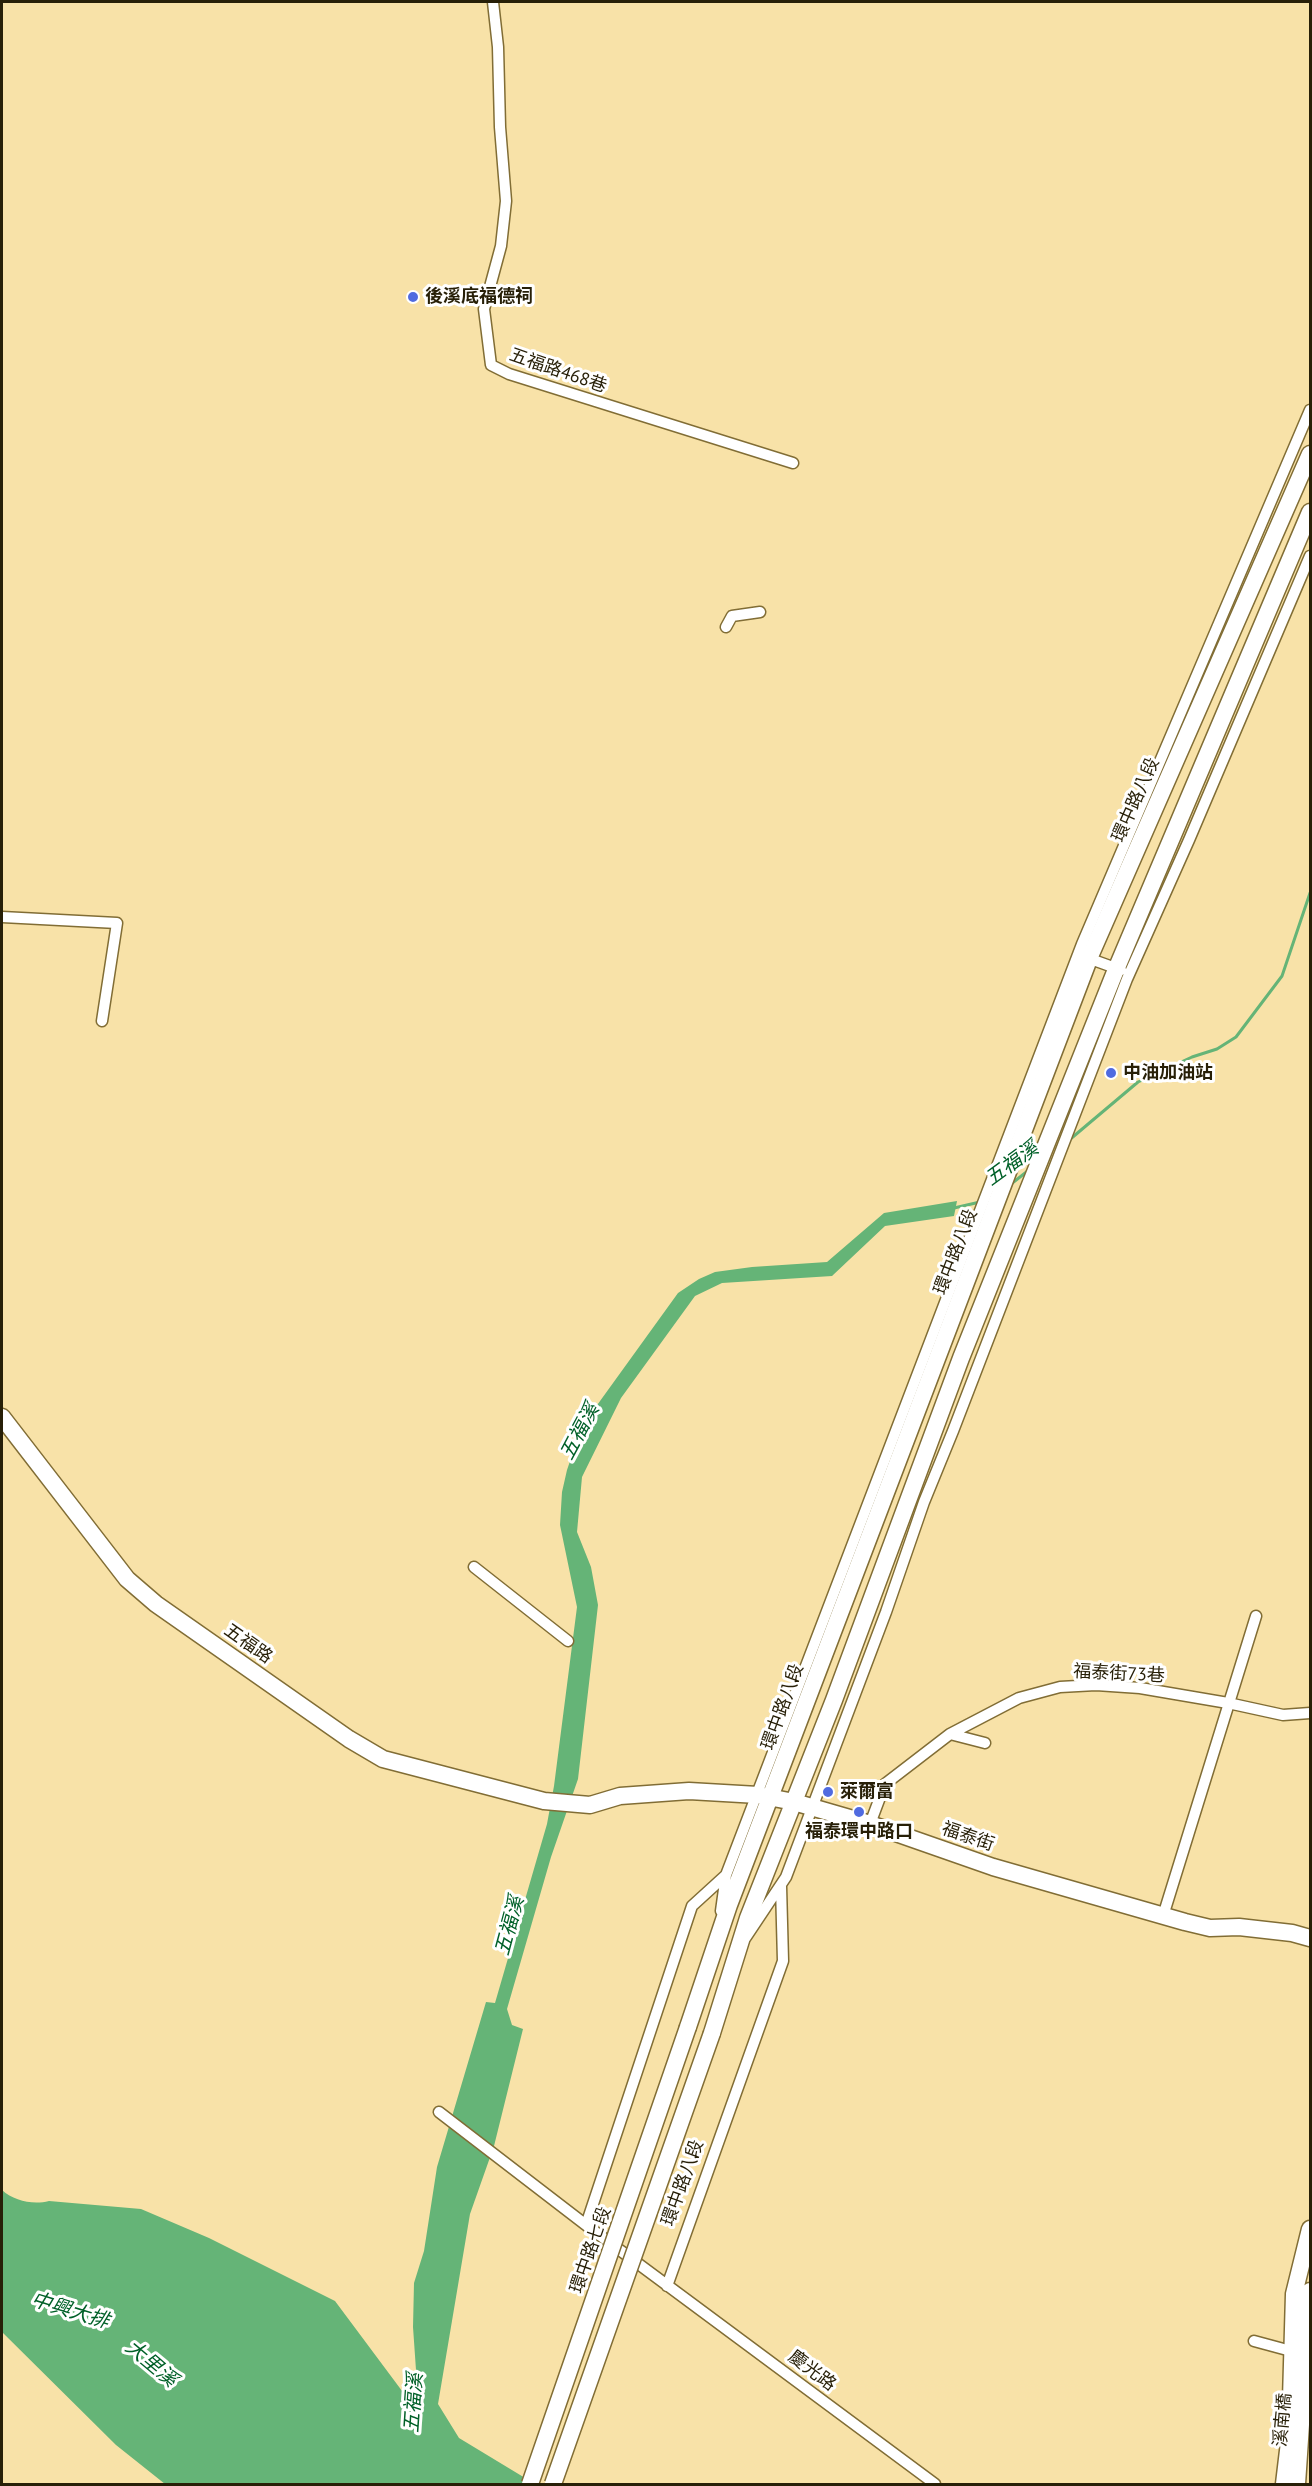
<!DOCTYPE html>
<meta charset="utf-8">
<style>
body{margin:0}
#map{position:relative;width:1312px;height:2486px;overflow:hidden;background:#f8e2a8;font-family:"PT Sans",sans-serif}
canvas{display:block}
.frame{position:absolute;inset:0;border:3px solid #271f07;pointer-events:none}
</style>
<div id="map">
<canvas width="1312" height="2486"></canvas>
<div class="frame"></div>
</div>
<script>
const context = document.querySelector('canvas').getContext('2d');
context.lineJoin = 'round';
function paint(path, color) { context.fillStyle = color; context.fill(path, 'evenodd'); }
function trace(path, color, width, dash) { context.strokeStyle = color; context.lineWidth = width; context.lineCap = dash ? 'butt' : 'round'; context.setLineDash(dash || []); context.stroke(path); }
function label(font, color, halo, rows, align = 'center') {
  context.font = font + ' "PT Sans","Noto Sans TC",sans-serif'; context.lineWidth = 6; context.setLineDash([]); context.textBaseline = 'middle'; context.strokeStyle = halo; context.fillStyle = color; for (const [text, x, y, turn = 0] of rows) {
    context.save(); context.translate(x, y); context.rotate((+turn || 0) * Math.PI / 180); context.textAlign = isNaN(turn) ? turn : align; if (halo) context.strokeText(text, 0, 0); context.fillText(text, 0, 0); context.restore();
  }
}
const water = new Path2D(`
 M 957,1201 L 954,1216 L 885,1226 L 832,1276 L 722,1283 L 695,1296 L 621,1398 L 582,1477 L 577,1532 L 591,1567 L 598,1605 L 578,1779 L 551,1857 L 507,2009 L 512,2025 L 523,2029 L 494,2146 L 470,2214 L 438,2404 L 459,2438 L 535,2484 L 165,2484 L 116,2445 L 2,2332 L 2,2190 C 14,2201 33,2205 49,2201 L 141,2209 L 209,2238 L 335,2301 L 411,2403 L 416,2370 L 413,2327 L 414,2283 L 424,2251 L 437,2167 L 486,2002 L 495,2003 L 547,1824 L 554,1786 L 577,1607 L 560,1525 L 562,1492 L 567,1470 L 582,1426 L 678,1293 L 699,1279 L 715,1272 L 752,1267 L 827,1262 L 884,1213 Z`);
const stream = new Path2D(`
 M 1068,1141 L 1138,1082 L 1192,1057 L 1217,1049 L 1236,1037 L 1282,976 L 1310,893
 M 1011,1184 L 1029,1170
 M 954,1208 L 980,1202`);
const street = new Path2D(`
 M 493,2 L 498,47 L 500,127 L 506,201 L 501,246 L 484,309 L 491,365 L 509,374 L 793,463
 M 726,627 L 732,616 L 760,612
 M 2,917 L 117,923 L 102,1021
 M 1085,957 L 1121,970
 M 474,1567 L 568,1641
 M 950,1734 L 985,1743
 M 870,1824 L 885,1784 L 950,1734 L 1019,1698 L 1060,1687 L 1096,1685 L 1140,1688 L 1228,1703 L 1283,1715 L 1310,1713
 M 721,1911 L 726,1875 L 1082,944 L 1310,410
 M 1163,1916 L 1256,1616
 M 746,1937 L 786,1877 L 886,1612 L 924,1502 L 953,1431 L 1127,979 L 1189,840 L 1310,556
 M 439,2112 L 586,2225 L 935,2484
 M 586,2225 L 692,1906 L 726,1875
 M 667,2286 L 783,1961 L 781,1886
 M 1254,2341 L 1291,2351`);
const secondary = new Path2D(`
 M 2,1417 L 127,1579 L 156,1604 L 349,1739 L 383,1759 L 544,1801 L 590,1805 L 620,1796 L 689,1791 L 758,1795 L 794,1802 L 870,1824 L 993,1867 L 1185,1922 L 1210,1928 L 1239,1927 L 1292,1933 L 1310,1938
 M 688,2027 L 729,1905 L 1091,954 L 1310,454
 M 712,2033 L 748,1918 L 834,1700 L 961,1358 L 1115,972 L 1310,512
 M 1284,2484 L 1290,2434 L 1294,2294 L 1310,2229
 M 1297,2484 L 1310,2291`);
const secondaryBridge = new Path2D(`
 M 530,2484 L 688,2027
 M 553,2484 L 712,2033`);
const markers = [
 [413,297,6,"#506be0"],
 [1111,1073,6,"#506be0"],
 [828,1792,6,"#506be0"],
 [859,1812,6,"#506be0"]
];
const poiNames = [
 ["後溪底福德祠",425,297],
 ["中油加油站",1123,1073],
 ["萊爾富",840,1792],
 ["福泰環中路口",859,1832,"center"]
];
const streetNames = [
 ["五福路468巷",558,371,19],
 ["環中路八段",1136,800,-66],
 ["環中路八段",956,1252,-69],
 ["五福路",248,1644,35],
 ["福泰街73巷",1119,1674,3],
 ["環中路八段",783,1707,-70],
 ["福泰街",968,1837,19],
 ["環中路八段",683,2183,-70],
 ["環中路七段",591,2250,-71],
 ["慶光路",812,2371,37],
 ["溪南橋",1283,2420,-85]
];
const waterNames = [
 ["五福溪",1012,1164,-36],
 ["五福溪",580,1432,-62],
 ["五福溪",510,1926,-75],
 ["中興大排",70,2311,17],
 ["大里溪",151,2364,40],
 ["五福溪",414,2403,-86]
];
paint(water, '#65b477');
trace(stream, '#65b477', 3);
trace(street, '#816d35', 13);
trace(secondary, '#816d35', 19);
trace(street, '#fff', 10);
trace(secondary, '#fff', 16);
trace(secondaryBridge, '#816d35', 19, []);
trace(secondaryBridge, '#fff', 16);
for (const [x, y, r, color] of markers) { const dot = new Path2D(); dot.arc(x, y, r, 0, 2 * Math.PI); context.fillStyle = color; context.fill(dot); trace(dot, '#fff', 2); }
label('bold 18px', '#271f07', '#fff', poiNames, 'left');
label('18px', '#271f07', '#fff', streetNames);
label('italic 20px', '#006028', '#fff', waterNames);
</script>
